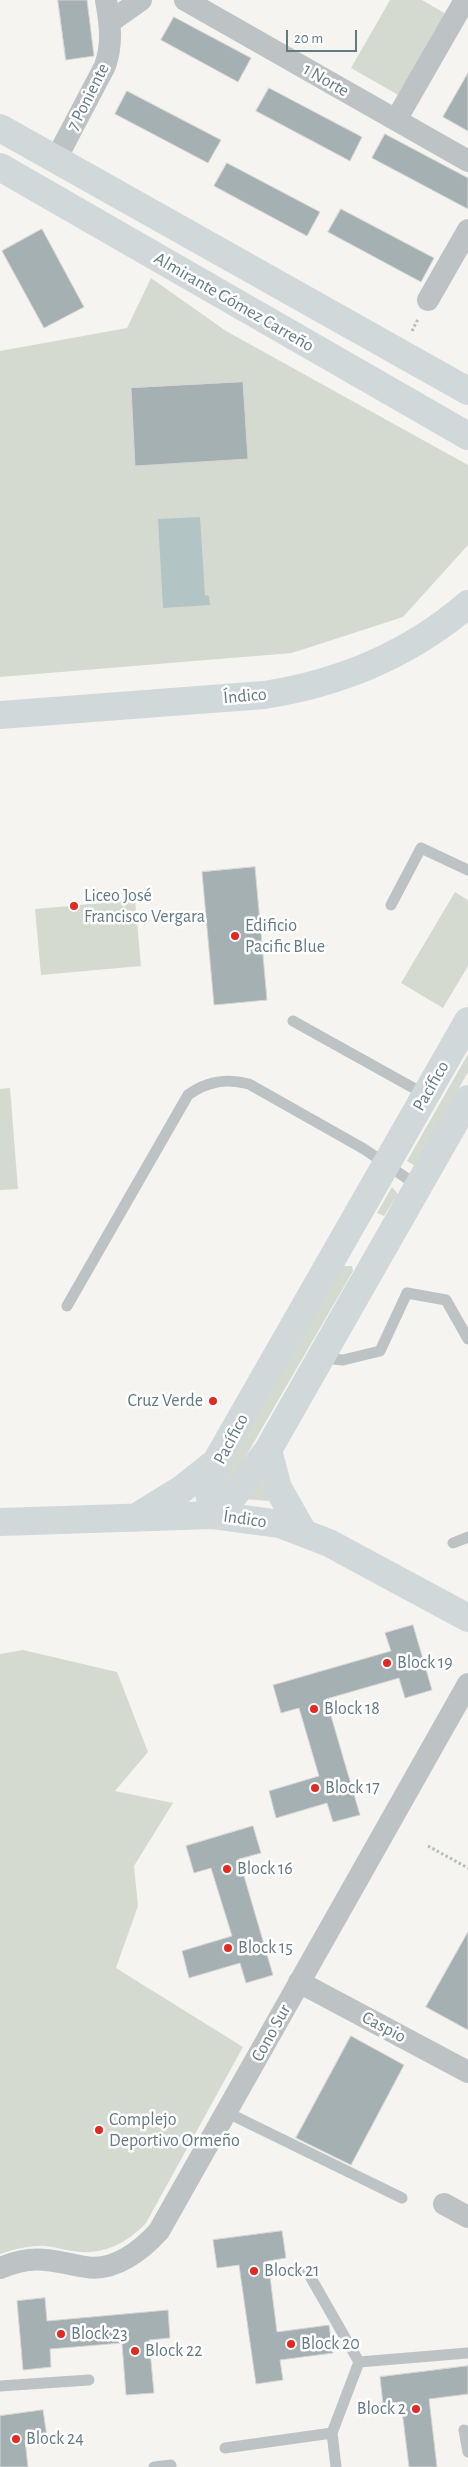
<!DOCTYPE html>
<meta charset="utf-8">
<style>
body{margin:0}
#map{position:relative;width:468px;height:2467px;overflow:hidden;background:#f5f4f1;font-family:"Alegreya Sans",sans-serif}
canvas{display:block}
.scale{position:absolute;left:286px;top:30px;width:71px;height:22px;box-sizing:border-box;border:2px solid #637a82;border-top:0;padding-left:6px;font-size:15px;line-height:18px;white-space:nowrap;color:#637a82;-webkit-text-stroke:4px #fff;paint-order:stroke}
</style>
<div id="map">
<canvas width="468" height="2467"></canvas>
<div class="scale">20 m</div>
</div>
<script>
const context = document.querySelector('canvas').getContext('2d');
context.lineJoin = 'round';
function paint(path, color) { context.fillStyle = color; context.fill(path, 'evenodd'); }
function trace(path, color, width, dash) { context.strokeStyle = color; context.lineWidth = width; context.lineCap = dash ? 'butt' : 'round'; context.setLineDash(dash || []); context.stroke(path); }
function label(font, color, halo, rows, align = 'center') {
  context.font = font + ' "Alegreya Sans",sans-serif'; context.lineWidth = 5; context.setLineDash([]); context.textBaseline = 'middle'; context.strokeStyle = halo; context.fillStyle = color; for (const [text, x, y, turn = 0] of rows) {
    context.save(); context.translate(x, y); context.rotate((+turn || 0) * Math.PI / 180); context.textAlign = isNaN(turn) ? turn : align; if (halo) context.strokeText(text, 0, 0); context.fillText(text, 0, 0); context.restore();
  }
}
const green = new Path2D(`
 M 390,0 L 422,0 L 446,14 L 400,96 L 351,68 Z
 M 151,278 L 226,331 L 468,465 L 468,545 L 403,617 L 292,653 L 0,677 L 0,351 L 127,328 Z
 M 455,892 L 468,900 L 468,966 L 443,1008 L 401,983 Z
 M 135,900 L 141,966 L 41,975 L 35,909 Z
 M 468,1054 L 468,1072 L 415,1166 L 407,1161 Z
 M 10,1088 L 18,1189 L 0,1190 L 0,1089 Z
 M 392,1187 L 398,1194 L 384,1216 L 377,1213 Z
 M 343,1266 L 352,1266 L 353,1271 L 224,1494 L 217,1488 Z
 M 259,1474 L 269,1501 L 242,1499 Z
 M 23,1650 L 117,1672 L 148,1752 L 115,1791 L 173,1803 L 134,1866 L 138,1906 L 116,1968 L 243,2047 L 146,2223 C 126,2244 102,2256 73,2251 C 64,2250 55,2247 46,2246 C 31,2245 15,2249 0,2254 L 0,1654 Z`);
const water = new Path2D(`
 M 200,517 L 205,595 L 209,596 L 210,605 L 163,608 L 158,519 Z`);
const building = new Path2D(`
 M 58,0 L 87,0 L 94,56 L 66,60 Z
 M 174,17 L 251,58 L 238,82 L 161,40 Z
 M 468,73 L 468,131 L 443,117 Z
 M 269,88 L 362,137 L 350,161 L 256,111 Z
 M 127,91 L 221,140 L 208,163 L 115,114 Z
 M 385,134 L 468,178 L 468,209 L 372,158 Z
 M 227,163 L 320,212 L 307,236 L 214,186 Z
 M 341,209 L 434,258 L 421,282 L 328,232 Z
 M 42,229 L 84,307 L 44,328 L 2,251 Z
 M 243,382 L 248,459 L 135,466 L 131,388 Z
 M 255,867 L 267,1000 L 214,1005 L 202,872 Z
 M 413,1625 L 432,1690 L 405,1698 L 399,1678 L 326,1699 L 360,1815 L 333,1822 L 327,1803 L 276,1818 L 269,1791 L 319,1776 L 299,1708 L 281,1713 L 273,1685 L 391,1651 L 385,1633 Z
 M 253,1826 L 261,1853 L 239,1859 L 273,1975 L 246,1983 L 240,1963 L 189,1978 L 182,1951 L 232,1936 L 211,1868 L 194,1873 L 186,1846 Z
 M 468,1932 L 468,2030 L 426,2007 Z
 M 351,2036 L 404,2065 L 351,2165 L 296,2138 Z
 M 282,2231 L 286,2258 L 268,2261 L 277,2332 L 329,2325 L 333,2353 L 280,2360 L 283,2380 L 256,2384 L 239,2265 L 217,2268 L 213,2240 Z
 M 45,2298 L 47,2321 L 168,2310 L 170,2338 L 149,2340 L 154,2393 L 126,2395 L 122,2343 L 50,2349 L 51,2367 L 23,2370 L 17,2301 Z
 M 468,2366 L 468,2394 L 429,2399 L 437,2467 L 409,2467 L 401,2402 L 383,2404 L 380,2377 Z
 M 43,2410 L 47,2437 L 25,2440 L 28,2467 L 0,2467 L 0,2416 Z`);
const path = new Path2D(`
 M 412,331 L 418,319
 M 428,1846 L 468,1868`);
const lane = new Path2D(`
 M 391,905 L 421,848 L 468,870
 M 293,1021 L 426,1095
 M 67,1306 L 188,1095 C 207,1081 226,1078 249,1084 L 364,1149 L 418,1186
 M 322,1358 L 343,1360 L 380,1351 L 407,1293 L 446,1300 L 468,1339
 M 453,1543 L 468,1537
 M 226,2112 L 402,2198
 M 307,2271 L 359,2362 L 468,2353
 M 0,2386 L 89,2380
 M 464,2430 L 468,2452
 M 332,2433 L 336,2467
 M 225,2448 L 332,2433 L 359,2362
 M 154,2467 L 171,2465`);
const street = new Path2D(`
 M 185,0 L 468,161
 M 110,22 L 141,0
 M 396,120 L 465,0
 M 55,161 L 105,66 C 113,43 110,23 106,0
 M 428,300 L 468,230
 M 299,1982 L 468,2072
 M 444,2204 L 468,2217
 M 0,2268 C 36,2253 51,2261 86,2267 C 114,2272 142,2250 159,2231 L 468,1684`);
const secondary = new Path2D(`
 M 0,128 L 468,391
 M 0,167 L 468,436
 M 0,715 L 264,695 C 341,683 409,655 468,604
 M 268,1450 L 278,1488 L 303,1532
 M 213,1515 L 209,1493 L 216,1462 L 468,1021
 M 213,1515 L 231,1499 L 268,1450 L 468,1099
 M 135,1518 L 182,1489 L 216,1462
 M 0,1522 L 213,1515 L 280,1524 L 329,1543 L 468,1618`);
const markers = [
 [74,906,5,"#e42921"],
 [235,936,5,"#e42921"],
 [213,1401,5,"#e42921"],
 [387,1663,5,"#e42921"],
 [314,1709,5,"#e42921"],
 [315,1788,5,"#e42921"],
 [227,1869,5,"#e42921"],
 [228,1948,5,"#e42921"],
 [99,2130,5,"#e42921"],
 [254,2271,5,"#e42921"],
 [61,2334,5,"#e42921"],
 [291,2344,5,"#e42921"],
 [135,2351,5,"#e42921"],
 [416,2409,5,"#e42921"],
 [16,2439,5,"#e42921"]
];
const streetNames = [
 ["1 Norte",326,80,30],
 ["7 Poniente",88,97,-63],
 ["Almirante Gómez Carreño",234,302,30],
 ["Índico",245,696,-5],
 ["Pacífico",431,1086,-60],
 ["Pacífico",231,1439,-62],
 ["Índico",245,1519,8],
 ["Caspio",384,2027,28],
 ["Cono Sur",271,2033,-61]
];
const poiNames = [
 ["Liceo José",84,896],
 ["Francisco Vergara",84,917],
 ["Edificio",245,926],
 ["Pacific Blue",245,947],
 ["Cruz Verde",203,1401,"right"],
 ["Block 19",397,1663],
 ["Block 18",324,1709],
 ["Block 17",325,1788],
 ["Block 16",237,1869],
 ["Block 15",238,1948],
 ["Complejo",109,2120],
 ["Deportivo Ormeño",109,2141],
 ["Block 21",264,2271],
 ["Block 23",71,2334],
 ["Block 20",301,2344],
 ["Block 22",145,2351],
 ["Block 2",406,2409,"right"],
 ["Block 24",26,2439]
];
paint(green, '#d5dad0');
paint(water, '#b2c4c4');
paint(building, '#a4b0b2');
trace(building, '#d6d5d3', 1);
trace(path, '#b7bcbd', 3, [2.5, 2.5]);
trace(lane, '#bdc3c5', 11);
trace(street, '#bdc3c5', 22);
trace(secondary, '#d1d8da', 28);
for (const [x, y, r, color] of markers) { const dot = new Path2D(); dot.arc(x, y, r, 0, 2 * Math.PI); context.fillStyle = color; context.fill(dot); trace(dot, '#fff', 2); }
label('18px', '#637a82', '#fff', streetNames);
label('18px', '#637a82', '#fff', poiNames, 'left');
</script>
